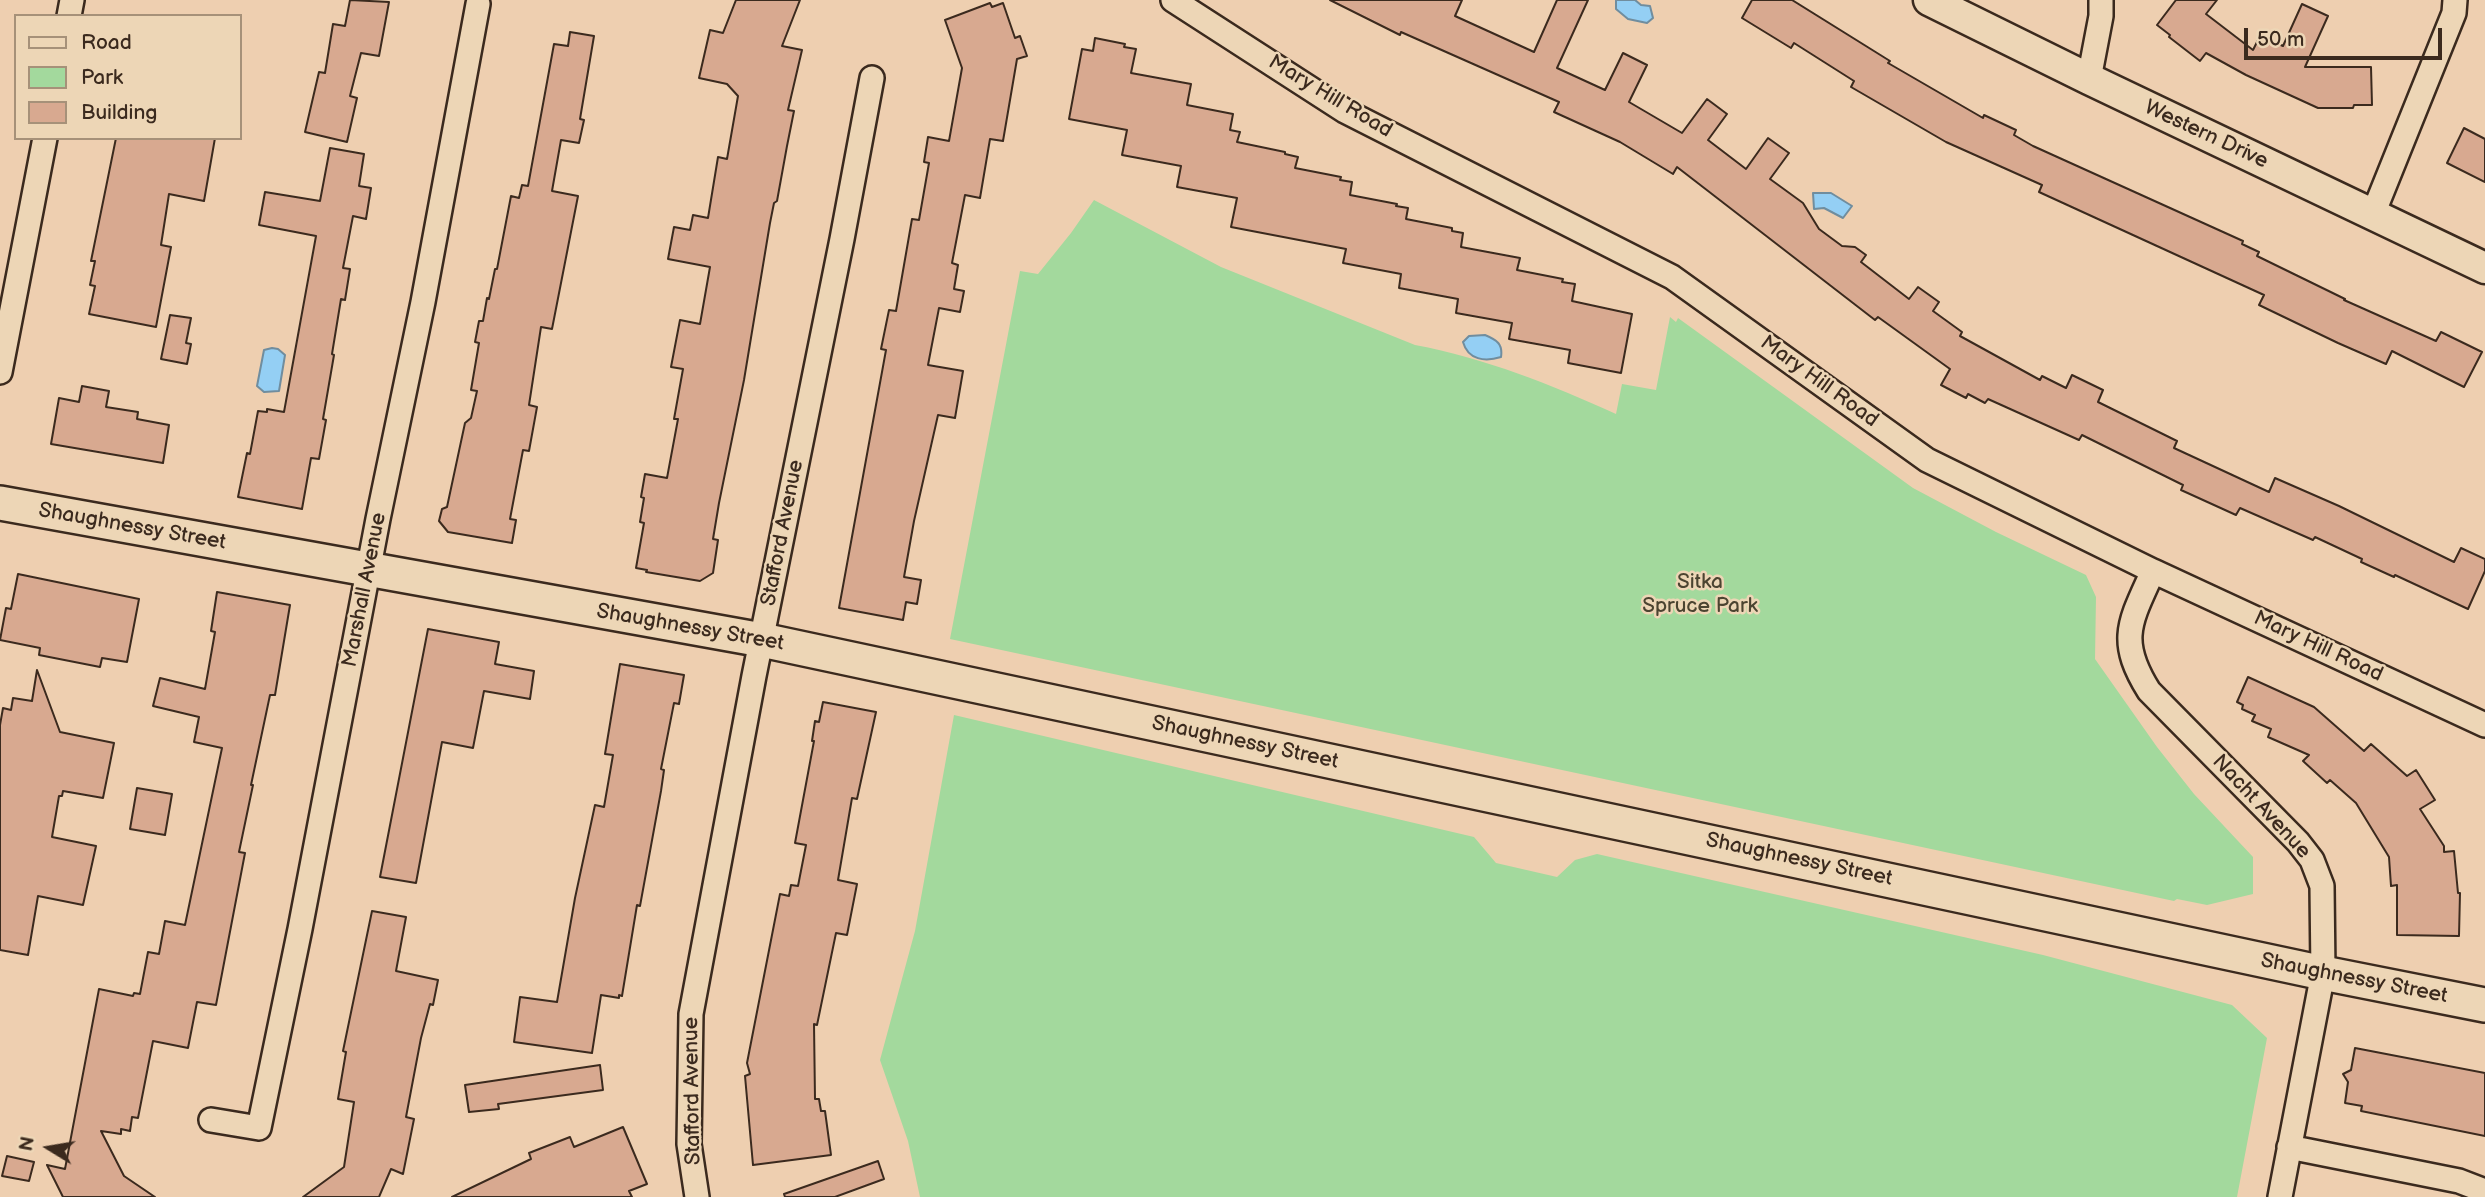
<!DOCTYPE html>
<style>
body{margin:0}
#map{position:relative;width:2485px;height:1197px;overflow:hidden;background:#eecfb0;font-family:"Balsamiq Sans",sans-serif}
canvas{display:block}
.legend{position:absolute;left:14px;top:14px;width:228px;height:126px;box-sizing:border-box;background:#edd6b6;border:2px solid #a69179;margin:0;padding:9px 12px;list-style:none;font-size:21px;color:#3b2a1e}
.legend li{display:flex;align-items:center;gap:14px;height:35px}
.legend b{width:35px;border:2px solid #a69179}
.north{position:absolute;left:14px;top:1113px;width:70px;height:70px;-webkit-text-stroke:5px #edd6b6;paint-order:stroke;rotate:281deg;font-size:19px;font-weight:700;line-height:28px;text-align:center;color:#3b2a1e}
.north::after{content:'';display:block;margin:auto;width:24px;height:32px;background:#3b2a1e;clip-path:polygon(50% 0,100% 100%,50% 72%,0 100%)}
.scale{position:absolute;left:2244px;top:28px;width:198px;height:32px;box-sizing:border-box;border:4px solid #3b2a1e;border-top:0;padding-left:9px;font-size:21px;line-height:24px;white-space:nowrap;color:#3b2a1e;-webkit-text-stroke:5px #edd6b6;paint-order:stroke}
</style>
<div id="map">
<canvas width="2485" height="1197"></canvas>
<ul class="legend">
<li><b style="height:9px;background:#edd6b6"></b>Road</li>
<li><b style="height:19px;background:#a3d99d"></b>Park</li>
<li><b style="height:19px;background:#d8a990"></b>Building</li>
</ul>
<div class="north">N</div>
<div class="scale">50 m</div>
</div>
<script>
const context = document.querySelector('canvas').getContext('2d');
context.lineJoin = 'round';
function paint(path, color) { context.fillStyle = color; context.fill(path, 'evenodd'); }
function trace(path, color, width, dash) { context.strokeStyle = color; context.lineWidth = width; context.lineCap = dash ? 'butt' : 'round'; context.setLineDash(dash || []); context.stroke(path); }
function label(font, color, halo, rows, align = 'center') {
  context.font = font + ' "Balsamiq Sans",sans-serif'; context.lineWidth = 5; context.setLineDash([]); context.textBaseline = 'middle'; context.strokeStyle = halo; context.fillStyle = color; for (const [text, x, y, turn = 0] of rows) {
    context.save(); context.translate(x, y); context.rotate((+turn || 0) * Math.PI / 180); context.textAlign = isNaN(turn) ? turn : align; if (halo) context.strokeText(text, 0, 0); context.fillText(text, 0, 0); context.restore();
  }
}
const green = new Path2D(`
 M 1094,200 L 1221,267 L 1415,345 C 1485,358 1552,385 1616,414 L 1622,384 L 1656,390 L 1670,317 L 1676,322 L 1678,318 L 1913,488 L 1996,532 L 2086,575 L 2096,597 L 2095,659 L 2157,747 L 2194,794 L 2253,857 L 2253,894 L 2207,905 L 2177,899 L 2174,901 L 950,639 L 1020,271 L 1038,274 L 1071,233 Z
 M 954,715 L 1474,837 L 1496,863 L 1557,877 L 1575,860 L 1597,854 L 2043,955 L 2232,1005 L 2267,1038 L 2237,1197 L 920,1197 L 908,1141 L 880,1060 L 915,931 Z`);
const water = new Path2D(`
 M 1616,0 L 1635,0 L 1641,5 L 1650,6 L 1653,18 L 1647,23 L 1628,19 L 1616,9 Z
 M 1813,193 L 1831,193 L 1852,206 L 1843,218 L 1824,208 L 1814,209 Z
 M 1485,335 C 1497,340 1503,344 1501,357 C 1485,362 1468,360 1463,342 L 1469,336 Z
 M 272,348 L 278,349 L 285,355 L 279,391 L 264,392 L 257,386 L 264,350 Z`);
const building = new Path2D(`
 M 350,0 L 389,2 L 379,56 L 361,53 L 350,96 L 357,98 L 347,142 L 305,132 L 319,72 L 325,73 L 333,24 L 345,26 Z
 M 736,0 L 800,0 L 782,46 L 802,50 L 788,110 L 794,111 L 787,146 L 777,201 L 774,203 L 770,223 L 744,380 L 719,503 L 713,539 L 718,540 L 713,573 L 700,581 L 646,572 L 647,570 L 636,568 L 644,523 L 640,522 L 644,498 L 641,497 L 645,474 L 667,478 L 678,419 L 674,419 L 683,369 L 671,367 L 680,320 L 700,324 L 710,267 L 668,259 L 674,227 L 690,230 L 693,215 L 708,218 L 718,157 L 727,159 L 738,96 L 727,84 L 699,78 L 710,30 L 723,33 Z
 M 1330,0 L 1462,0 L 1455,16 L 1534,52 L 1557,0 L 1588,0 L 1557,68 L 1605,90 L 1623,53 L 1647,65 L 1629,102 L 1682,133 L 1707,99 L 1727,114 L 1708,140 L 1746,169 L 1768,138 L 1789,153 L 1770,179 L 1803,203 L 1819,229 L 1842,246 L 1855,247 L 1866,255 L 1861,262 L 1909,299 L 1918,287 L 1939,302 L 1933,311 L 1962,332 L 1960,336 L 2040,380 L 2042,376 L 2066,388 L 2072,375 L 2103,390 L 2098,402 L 2177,441 L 2174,448 L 2269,492 L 2275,478 L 2339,506 L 2454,562 L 2461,548 L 2485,559 L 2485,571 L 2468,609 L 2395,575 L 2394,577 L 2361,562 L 2362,559 L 2315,537 L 2313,540 L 2240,508 L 2236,515 L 2181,490 L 2183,485 L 2082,435 L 2079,440 L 1988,399 L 1985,403 L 1968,394 L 1966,398 L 1941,385 L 1950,369 L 1878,317 L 1875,320 L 1677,167 L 1673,174 L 1620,142 L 1554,112 L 1559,102 L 1401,32 L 1400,35 Z
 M 1752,0 L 1792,0 L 1890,61 L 1888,63 L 1983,118 L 1984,115 L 2016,130 L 2014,135 L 2033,146 L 2243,241 L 2242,244 L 2259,252 L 2257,256 L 2345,299 L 2344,300 L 2436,341 L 2441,332 L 2482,352 L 2464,387 L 2392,351 L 2386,364 L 2338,343 L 2259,305 L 2264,295 L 2039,192 L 2042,185 L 1946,142 L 1851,87 L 1854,81 L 1794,43 L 1791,48 L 1742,18 Z
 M 2176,0 L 2217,0 L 2206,14 L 2253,50 L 2260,36 L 2283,46 L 2302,4 L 2328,16 L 2305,67 L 2371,67 L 2372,105 L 2354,105 L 2353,108 L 2318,108 L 2246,75 L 2206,53 L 2200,61 L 2169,37 L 2170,35 L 2157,25 Z
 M 990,3 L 992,7 L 1003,3 L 1015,38 L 1020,36 L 1027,56 L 1017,59 L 1003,141 L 990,139 L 980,198 L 965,195 L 952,263 L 958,265 L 954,289 L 964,291 L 960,312 L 939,308 L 928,365 L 963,371 L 955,418 L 938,415 L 914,521 L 904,577 L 921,580 L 917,604 L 906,602 L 903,620 L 839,608 L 886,350 L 881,349 L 889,310 L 896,311 L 912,219 L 919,220 L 929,163 L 924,162 L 928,137 L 949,141 L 962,68 L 945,20 Z
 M 570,32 L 594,36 L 580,119 L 584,120 L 579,143 L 561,140 L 552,191 L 578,196 L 552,329 L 541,327 L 529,405 L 537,407 L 529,451 L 523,450 L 510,519 L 516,520 L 512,543 L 448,532 L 439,521 L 442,509 L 447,507 L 465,423 L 471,418 L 477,391 L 471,390 L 479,343 L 475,342 L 479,321 L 483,321 L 487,298 L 489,299 L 495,269 L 497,269 L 511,196 L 519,198 L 522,185 L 528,186 L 554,44 L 568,46 Z
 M 1095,38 L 1125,44 L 1124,47 L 1136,49 L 1131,73 L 1191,84 L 1187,105 L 1233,114 L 1230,130 L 1240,132 L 1237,142 L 1285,152 L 1285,154 L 1298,157 L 1295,168 L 1341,177 L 1340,180 L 1352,182 L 1350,195 L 1397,204 L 1396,206 L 1408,208 L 1406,219 L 1452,228 L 1452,231 L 1463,233 L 1461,247 L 1520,258 L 1517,270 L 1563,279 L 1562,282 L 1575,284 L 1572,301 L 1632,314 L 1621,373 L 1568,363 L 1570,350 L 1509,339 L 1512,323 L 1456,313 L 1458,299 L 1399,288 L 1401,274 L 1343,263 L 1346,249 L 1231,227 L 1237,198 L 1177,187 L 1181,166 L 1122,155 L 1127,130 L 1069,119 L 1082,49 L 1093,51 Z
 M 2464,128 L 2485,139 L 2485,182 L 2447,163 Z
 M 116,138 L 215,138 L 204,201 L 169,194 L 161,245 L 171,247 L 156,327 L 89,314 L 95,286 L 90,285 L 95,261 L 91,261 Z
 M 330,148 L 364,154 L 359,186 L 371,188 L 366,219 L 353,216 L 343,268 L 350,269 L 345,300 L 341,299 L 332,354 L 334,355 L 323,419 L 326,420 L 319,459 L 311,458 L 302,509 L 238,497 L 247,453 L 250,454 L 258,411 L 267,412 L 267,409 L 284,412 L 316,236 L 259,225 L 265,192 L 320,201 Z
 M 170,315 L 191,318 L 186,343 L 191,344 L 187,364 L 161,359 Z
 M 82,386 L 109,391 L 106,407 L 138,412 L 137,419 L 169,425 L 163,463 L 51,444 L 59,398 L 79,402 Z
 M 18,574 L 139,599 L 127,662 L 102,658 L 100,667 L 39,655 L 40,648 L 0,640 L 6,608 L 11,609 Z
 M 217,592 L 290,605 L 275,695 L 270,695 L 251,785 L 253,785 L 239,852 L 245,853 L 216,1005 L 197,1002 L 188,1048 L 153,1041 L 138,1118 L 132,1117 L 130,1131 L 121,1129 L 121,1134 L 101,1131 L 124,1176 L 155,1197 L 63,1197 L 47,1165 L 65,1169 L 99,989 L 133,996 L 134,993 L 140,994 L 148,952 L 159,954 L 165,921 L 185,925 L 222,748 L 194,742 L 199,717 L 153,706 L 160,678 L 205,689 L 215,632 L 211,631 Z
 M 428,629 L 499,642 L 495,664 L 534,671 L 530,699 L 484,691 L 473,748 L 442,742 L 416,883 L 380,877 Z
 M 620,664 L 684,675 L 679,704 L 674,703 L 661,769 L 664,770 L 661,791 L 640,906 L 637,905 L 622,996 L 619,995 L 619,998 L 601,995 L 592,1053 L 514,1042 L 520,997 L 557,1002 L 575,898 L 595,805 L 604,807 L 613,755 L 605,754 Z
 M 37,670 L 60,732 L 114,743 L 103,798 L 63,791 L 62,796 L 59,796 L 52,837 L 96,846 L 83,905 L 38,896 L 28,955 L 0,950 L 0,725 L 3,708 L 11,710 L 13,698 L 32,701 Z
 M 2248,677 L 2314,707 L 2364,751 L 2371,744 L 2407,776 L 2416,770 L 2435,800 L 2420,809 L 2444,846 L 2444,852 L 2454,851 L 2458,893 L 2460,893 L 2459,936 L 2397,935 L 2397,885 L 2391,886 L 2389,857 L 2356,803 L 2330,780 L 2327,783 L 2303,761 L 2309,755 L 2268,737 L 2271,729 L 2252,721 L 2255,715 L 2242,709 L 2243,705 L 2237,702 Z
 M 823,702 L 876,712 L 857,799 L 852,798 L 838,880 L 857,884 L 847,935 L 836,933 L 817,1025 L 814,1024 L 815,1099 L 819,1099 L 821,1111 L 825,1111 L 831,1155 L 753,1165 L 745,1076 L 750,1074 L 747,1063 L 780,894 L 789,896 L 791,885 L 798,886 L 806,845 L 795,843 L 814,741 L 812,741 L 815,721 L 819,722 Z
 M 137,788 L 172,794 L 165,835 L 130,829 Z
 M 372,911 L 406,917 L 396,971 L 438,980 L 433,1005 L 430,1004 L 421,1038 L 406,1117 L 414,1119 L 403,1174 L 391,1169 L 379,1197 L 303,1197 L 344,1167 L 354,1102 L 338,1099 L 346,1052 L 343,1051 Z
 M 2355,1048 L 2485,1073 L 2485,1136 L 2361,1111 L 2362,1106 L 2345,1103 L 2348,1082 L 2343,1074 L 2351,1070 Z
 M 600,1065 L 603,1090 L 498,1104 L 499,1109 L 469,1112 L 465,1085 Z
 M 623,1127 L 647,1184 L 629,1191 L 632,1197 L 452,1197 L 531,1159 L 529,1153 L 570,1137 L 574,1147 Z
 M 7,1156 L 34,1162 L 29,1181 L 2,1176 Z
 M 878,1161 L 884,1179 L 835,1197 L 785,1197 L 784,1194 Z`);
const minor = new Path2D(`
 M 1173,0 L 1345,111 L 1672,277 L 1927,460 L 2153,571 L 2485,725
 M 69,16 L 72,0
 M 2089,79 L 2101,16 L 2101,0
 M 2373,214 L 2454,13 L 2455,0
 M 0,372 L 45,138
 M 2153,571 C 2130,622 2117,640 2149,691 L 2298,842 L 2312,860 L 2322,886 L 2323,973 L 2280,1197
 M 211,1120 L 259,1128 L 300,929 L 378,519 L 423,302 L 478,4
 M 2289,1147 L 2459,1181 L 2485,1191
 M 697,1197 L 689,1144 L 691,1014 L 754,676 L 842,239 L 872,78`);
const tertiary = new Path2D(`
 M 1929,0 L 2089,79 L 2485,268`);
const secondary = new Path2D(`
 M 0,503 L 762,640 L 2323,973 L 2485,1005`);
const streetNames = [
 ["Mary Hill Road",1330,97,31],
 ["Western Drive",2206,135,25],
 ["Mary Hill Road",1819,382,36],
 ["Shaughnessy Street",132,527,10],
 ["Stafford Avenue",783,533,-79],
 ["Marshall Avenue",365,590,-79],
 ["Shaughnessy Street",690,628,10],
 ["Mary Hill Road",2318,647,25],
 ["Shaughnessy Street",1245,743,12],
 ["Nacht Avenue",2261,807,47],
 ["Shaughnessy Street",1799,860,12],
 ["Shaughnessy Street",2354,979,11],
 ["Stafford Avenue",693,1091,-91]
];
const parkNames = [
 ["Sitka",1700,583],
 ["Spruce Park",1700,607]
];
paint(green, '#a3d99d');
paint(water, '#94cff4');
trace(water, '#708d9e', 2);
paint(building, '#d8a990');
trace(building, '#3b2a1e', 2);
trace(minor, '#3b2a1e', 28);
trace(tertiary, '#3b2a1e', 35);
trace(secondary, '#3b2a1e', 38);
trace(minor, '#edd6b6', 23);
trace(tertiary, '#edd6b6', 30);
trace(secondary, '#edd6b6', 33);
label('21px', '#3b2a1e', '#edd6b6', streetNames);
label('21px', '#4b4431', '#edd6b6', parkNames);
</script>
